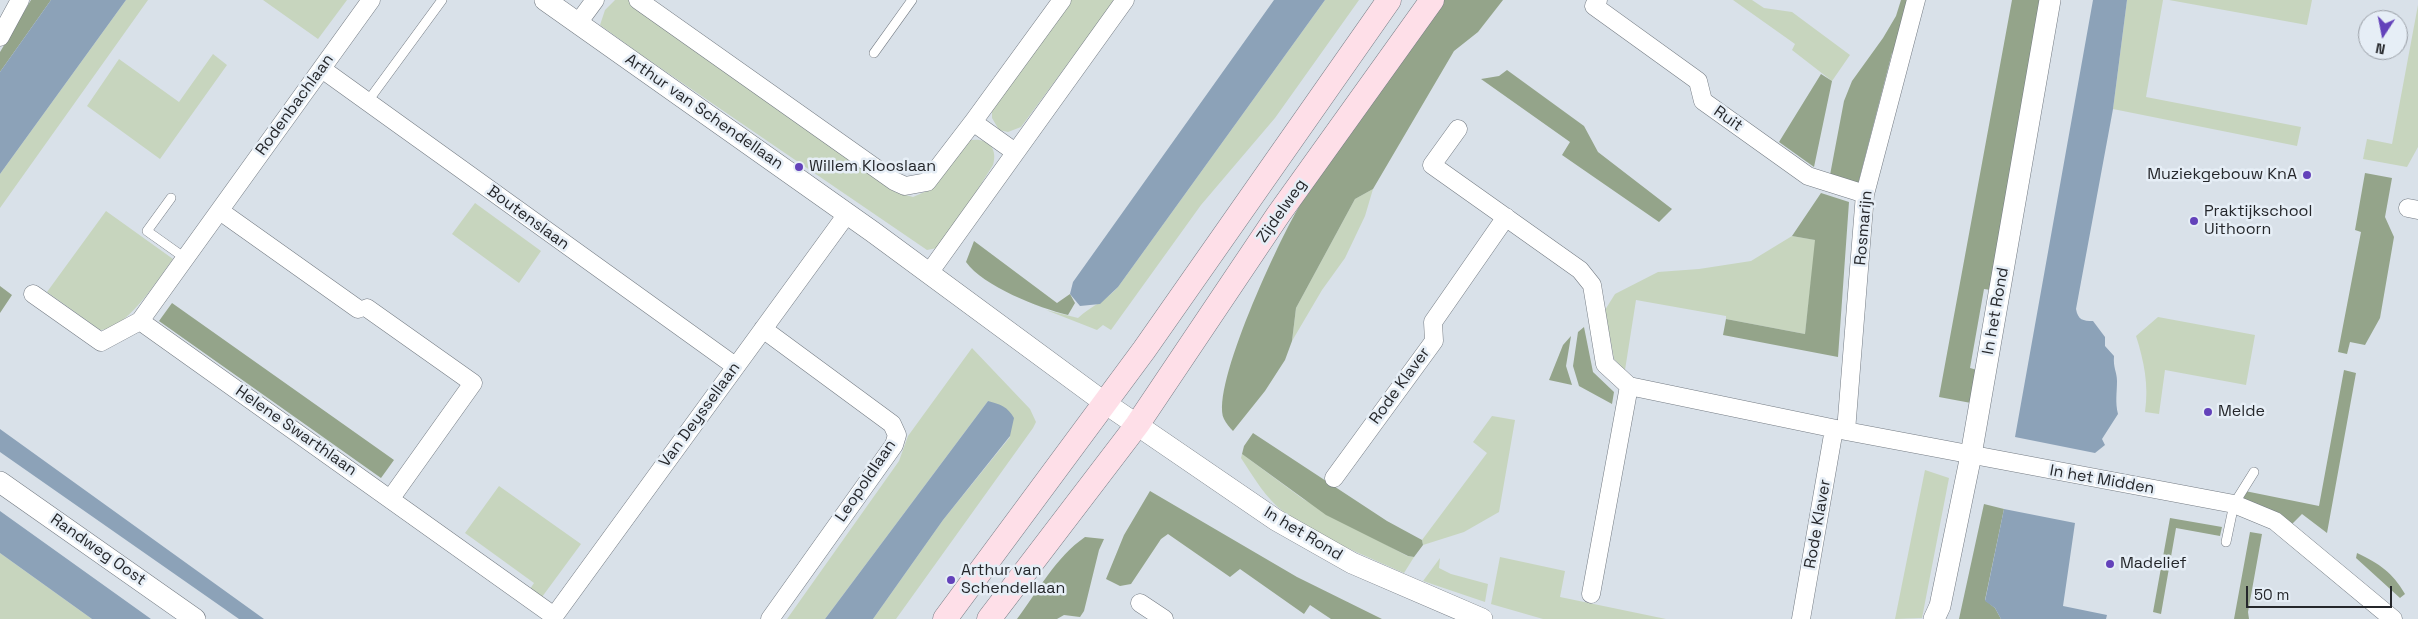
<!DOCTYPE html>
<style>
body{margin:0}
#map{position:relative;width:2418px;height:619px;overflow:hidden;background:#d9e1e9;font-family:"Space Grotesk",sans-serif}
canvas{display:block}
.north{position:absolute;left:2358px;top:10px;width:50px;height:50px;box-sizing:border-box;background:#e6eef6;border:1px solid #999ea5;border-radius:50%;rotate:191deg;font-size:14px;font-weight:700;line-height:20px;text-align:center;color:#25272b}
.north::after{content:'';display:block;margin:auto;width:18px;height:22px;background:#6342ba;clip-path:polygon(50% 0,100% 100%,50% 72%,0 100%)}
.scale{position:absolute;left:2246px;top:586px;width:146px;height:22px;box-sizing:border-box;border:2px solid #25272b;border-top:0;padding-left:6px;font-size:15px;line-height:18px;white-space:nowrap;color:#25272b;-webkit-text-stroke:4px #e6eef6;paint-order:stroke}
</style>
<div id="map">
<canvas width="2418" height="619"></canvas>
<div class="north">N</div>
<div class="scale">50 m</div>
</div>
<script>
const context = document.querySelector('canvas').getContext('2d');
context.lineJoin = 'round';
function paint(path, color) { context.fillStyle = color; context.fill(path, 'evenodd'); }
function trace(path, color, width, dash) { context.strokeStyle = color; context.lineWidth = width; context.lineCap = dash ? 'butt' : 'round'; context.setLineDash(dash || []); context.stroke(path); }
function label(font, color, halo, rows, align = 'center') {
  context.font = font + ' "Space Grotesk",sans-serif'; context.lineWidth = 5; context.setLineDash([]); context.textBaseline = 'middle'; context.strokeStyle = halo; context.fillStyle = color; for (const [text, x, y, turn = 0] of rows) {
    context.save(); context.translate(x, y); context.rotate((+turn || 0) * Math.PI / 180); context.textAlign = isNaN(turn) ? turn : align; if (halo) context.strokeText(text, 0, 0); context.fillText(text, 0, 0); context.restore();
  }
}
const green = new Path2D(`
 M 126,0 L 148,0 L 0,208 L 0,174 Z
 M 263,0 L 347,0 L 318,39 Z
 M 615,0 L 628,0 L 895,192 L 913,197 L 929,190 L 966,141 C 984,136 999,145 993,165 L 949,235 L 937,248 L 927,250 L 640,54 L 600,25 L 605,10 Z
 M 1070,0 L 1115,0 L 1021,127 L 1008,132 L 999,130 L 992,118 L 992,107 Z
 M 1325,0 L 1359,0 L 1275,118 L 1201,205 L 1111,330 L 1103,325 L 1097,330 L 1046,310 L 1078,318 C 1091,306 1106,301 1118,287 Z
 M 1733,0 L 1752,0 L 1764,8 L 1792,12 L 1850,55 L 1832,81 L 1792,50 L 1795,44 Z
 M 2127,0 L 2163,0 L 2146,97 L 2301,127 L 2297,146 L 2113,109 Z
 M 2169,0 L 2312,0 L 2307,25 Z
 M 2418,5 L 2418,147 L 2407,167 L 2363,159 L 2367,139 L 2392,144 Z
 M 213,54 L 227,65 L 160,159 L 87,106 L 119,59 L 179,102 Z
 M 1373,189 L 1365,216 L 1345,258 L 1322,290 L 1292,341 L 1296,308 L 1355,199 Z
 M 475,203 L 541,251 L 519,283 L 452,234 Z
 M 106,211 L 173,259 C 158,279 127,330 100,330 L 47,292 Z
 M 1792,236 L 1816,240 L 1805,334 L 1726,319 L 1726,316 L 1636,300 L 1625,370 L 1614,359 L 1605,310 L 1615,294 L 1658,272 L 1699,269 L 1751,261 Z
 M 2158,317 L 2255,335 L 2246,385 L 2165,370 L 2159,414 L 2145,412 C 2149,385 2144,361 2136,336 Z
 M 972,348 L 1030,409 L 1036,422 L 1033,428 L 896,619 L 873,619 L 943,520 L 1010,437 L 988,401 L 825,619 L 787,619 L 899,461 L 908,436 Z
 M 1492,416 L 1515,420 L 1499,512 L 1464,532 L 1423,545 L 1422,540 L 1487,453 L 1473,442 Z
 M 1242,454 L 1303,499 L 1407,556 L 1414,557 L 1404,573 C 1364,555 1319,538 1284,512 C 1266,499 1253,476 1241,458 Z
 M 1925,470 L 1949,478 L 1922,618 L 1895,619 Z
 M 499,486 L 581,544 L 542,597 L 530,589 L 534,583 L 465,533 Z
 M 0,553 L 92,619 L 0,619 Z
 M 1500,557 L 1565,571 L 1560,597 L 1666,619 L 1543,619 L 1491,604 Z
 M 1440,558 L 1439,568 L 1451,574 L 1488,584 L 1485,602 L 1423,581 Z`);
const forest = new Path2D(`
 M 31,0 L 51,0 L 0,72 L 0,52 Z
 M 1441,0 L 1503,0 L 1478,32 L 1454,51 L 1373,189 L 1355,199 L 1296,308 L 1292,341 L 1285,360 L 1265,391 L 1233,431 C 1230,428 1226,423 1224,419 C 1210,387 1280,238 1300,205 Z
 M 1901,0 L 1910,0 L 1896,50 L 1892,53 L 1858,184 L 1830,175 L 1844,101 L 1852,81 L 1883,38 L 1896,16 Z
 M 2012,0 L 2041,0 L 1991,290 L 1984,289 L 1970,368 L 1977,370 L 1971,403 L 1939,397 Z
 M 1507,70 L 1584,126 L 1598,152 L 1672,209 L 1659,222 L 1562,155 L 1570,142 L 1481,79 L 1499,76 Z
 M 1821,74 L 1832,81 L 1814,167 L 1779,142 Z
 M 2365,173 L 2392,178 L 2385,217 L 2394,237 L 2380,318 L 2365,345 L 2350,342 L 2347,354 L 2338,352 L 2361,232 L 2355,230 Z
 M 1821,193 L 1849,202 L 1838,357 L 1723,335 L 1726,319 L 1805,334 L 1815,240 L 1792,236 Z
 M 974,241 L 1057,303 L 1070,294 L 1075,303 L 1068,315 C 1039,308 983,286 966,262 Z
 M 0,286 L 12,295 L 0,313 Z
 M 172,303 L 394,460 L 381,478 L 159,321 Z
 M 1584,327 L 1593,372 L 1614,392 L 1612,404 L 1579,386 L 1573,366 L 1578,332 Z
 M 1571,336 L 1566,366 L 1572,385 L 1549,380 L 1563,345 Z
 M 2344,370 L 2356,373 L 2327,533 L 2302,514 L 2292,524 L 2243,501 L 2245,491 L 2319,506 Z
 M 1253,433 L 1387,521 L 1422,540 L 1423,545 L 1414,557 L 1408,556 L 1326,515 L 1242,454 L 1244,446 Z
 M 1150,491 L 1297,577 L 1382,619 L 1331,619 L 1310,605 L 1304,614 L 1240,569 L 1230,577 L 1168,534 L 1161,539 L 1131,584 L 1120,586 L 1106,579 L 1124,535 Z
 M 1984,504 L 2004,509 L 1985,600 L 1995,608 L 2001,619 L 1959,619 Z
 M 2170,518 L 2222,527 L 2220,536 L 2176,528 L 2161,614 L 2153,612 Z
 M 2250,532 L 2262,534 L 2248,612 L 2249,619 L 2234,619 Z
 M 1085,537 L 1104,539 L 1099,550 L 1084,611 L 1080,617 L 1064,615 L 1057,619 L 1017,619 C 1038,591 1056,557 1085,537 Z
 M 2357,553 C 2380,564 2392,572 2405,594 L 2400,598 L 2356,558 Z`);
const water = new Path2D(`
 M 51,0 L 126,0 L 0,174 L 0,72 Z
 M 1274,0 L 1325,0 L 1118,287 L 1100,304 L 1080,306 L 1070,294 L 1073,282 Z
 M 2093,0 L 2127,0 L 2113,109 L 2076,309 C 2078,320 2083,321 2093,321 L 2105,337 L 2105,346 L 2114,356 C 2113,368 2117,372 2117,381 C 2117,393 2115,402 2118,414 L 2102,439 L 2105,445 L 2095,453 L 2015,437 Z
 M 988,401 C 1000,404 1008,407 1014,418 L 1010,436 L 943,520 L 873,619 L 825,619 Z
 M 0,429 L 264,619 L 239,619 L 0,452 Z
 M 2004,509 L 2075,523 L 2063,606 L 2107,615 L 2106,619 L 2001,619 L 1995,608 L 1985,601 Z
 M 0,511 L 151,619 L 92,619 L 0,553 Z`);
const service = new Path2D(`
 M 874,53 L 912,0
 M 368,101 L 442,0
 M 171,198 L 147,231 L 185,258
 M 2226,542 L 2234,504 L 2254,472`);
const minor = new Path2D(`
 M 638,0 L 894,181 L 905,186 L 927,182 L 973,122
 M 1598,0 L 1594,6 L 1698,81 L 1703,101 L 1808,176 L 1865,194
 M 578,23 L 595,0
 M 0,37 L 20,0
 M 322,69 L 735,366
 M 1458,129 L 1432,165 L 1580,270 L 1592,285 L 1605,364 L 1629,386 L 1846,431 L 2234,504 L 2275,521 L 2393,619
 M 1015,152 L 973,122 L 1062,0
 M 2408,208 L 2418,210
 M 220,211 L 358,309
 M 929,273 L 1125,0
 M 33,294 L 101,342 L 140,321 L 371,0
 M 367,308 L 473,383 L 391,498
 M 140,321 L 554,616
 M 763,329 L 892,424 L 897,435 L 894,445 L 770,619
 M 1846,431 L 1865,194 L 1916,0
 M 1334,478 L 1434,341 L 1433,322 L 1506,217
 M 1591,594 L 1629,386
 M 1140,603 L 1164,619
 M 552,619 L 847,214
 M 1801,619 L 1834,429`);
const tertiary = new Path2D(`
 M 545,0 L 873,232 L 1105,403 L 1276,520 L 1352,563 L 1482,619
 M 0,482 L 195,619
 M 1934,619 L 1940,606 L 1971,455 L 2050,0`);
const secondary = new Path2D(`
 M 945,619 L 1144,350 L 1389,0
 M 989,619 L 1137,425 L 1278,215 L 1432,0`);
const markers = [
 [799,167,5,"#6342ba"],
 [2307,175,5,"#6342ba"],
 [2194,221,5,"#6342ba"],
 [2208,412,5,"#6342ba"],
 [2110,564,5,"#6342ba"],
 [951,580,5,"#6342ba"]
];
const streetNames = [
 ["Rodenbachlaan",295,105,-54],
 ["Arthur van Schendellaan",704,112,35],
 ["Ruit",1728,119,35],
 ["Zijdelweg",1282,211,-55],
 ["Boutenslaan",528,218,36],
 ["Rosmarijn",1864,228,-85],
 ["In het Rond",1996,311,-80],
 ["Rode Klaver",1400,386,-54],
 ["Van Deyssellaan",700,415,-54],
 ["Helene Swarthlaan",296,431,35],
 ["In het Midden",2102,480,10],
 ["Leopoldlaan",866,481,-56],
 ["Rode Klaver",1818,524,-80],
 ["In het Rond",1303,534,31],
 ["Randweg Oost",98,550,35]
];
const poiNames = [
 ["Willem Klooslaan",809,167],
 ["Muziekgebouw KnA",2297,175,"right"],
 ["Praktijkschool",2204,212],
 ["Uithoorn",2204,230],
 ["Melde",2218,412],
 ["Madelief",2120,564],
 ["Arthur van",961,571],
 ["Schendellaan",961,589]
];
paint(green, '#c7d5be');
paint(forest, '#94a48a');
paint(water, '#8ca2b8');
trace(service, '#757c84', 10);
trace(minor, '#757c84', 19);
trace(tertiary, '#757c84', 22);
trace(secondary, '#757c84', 25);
trace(service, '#fff', 9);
trace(minor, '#fff', 18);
trace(tertiary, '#fff', 21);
trace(secondary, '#fedfe8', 24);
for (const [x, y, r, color] of markers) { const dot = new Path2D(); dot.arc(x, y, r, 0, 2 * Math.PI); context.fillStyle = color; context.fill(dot); trace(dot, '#e6eef6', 2); }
label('16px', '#25272b', '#e6eef6', streetNames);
label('16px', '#25272b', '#e6eef6', poiNames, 'left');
</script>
